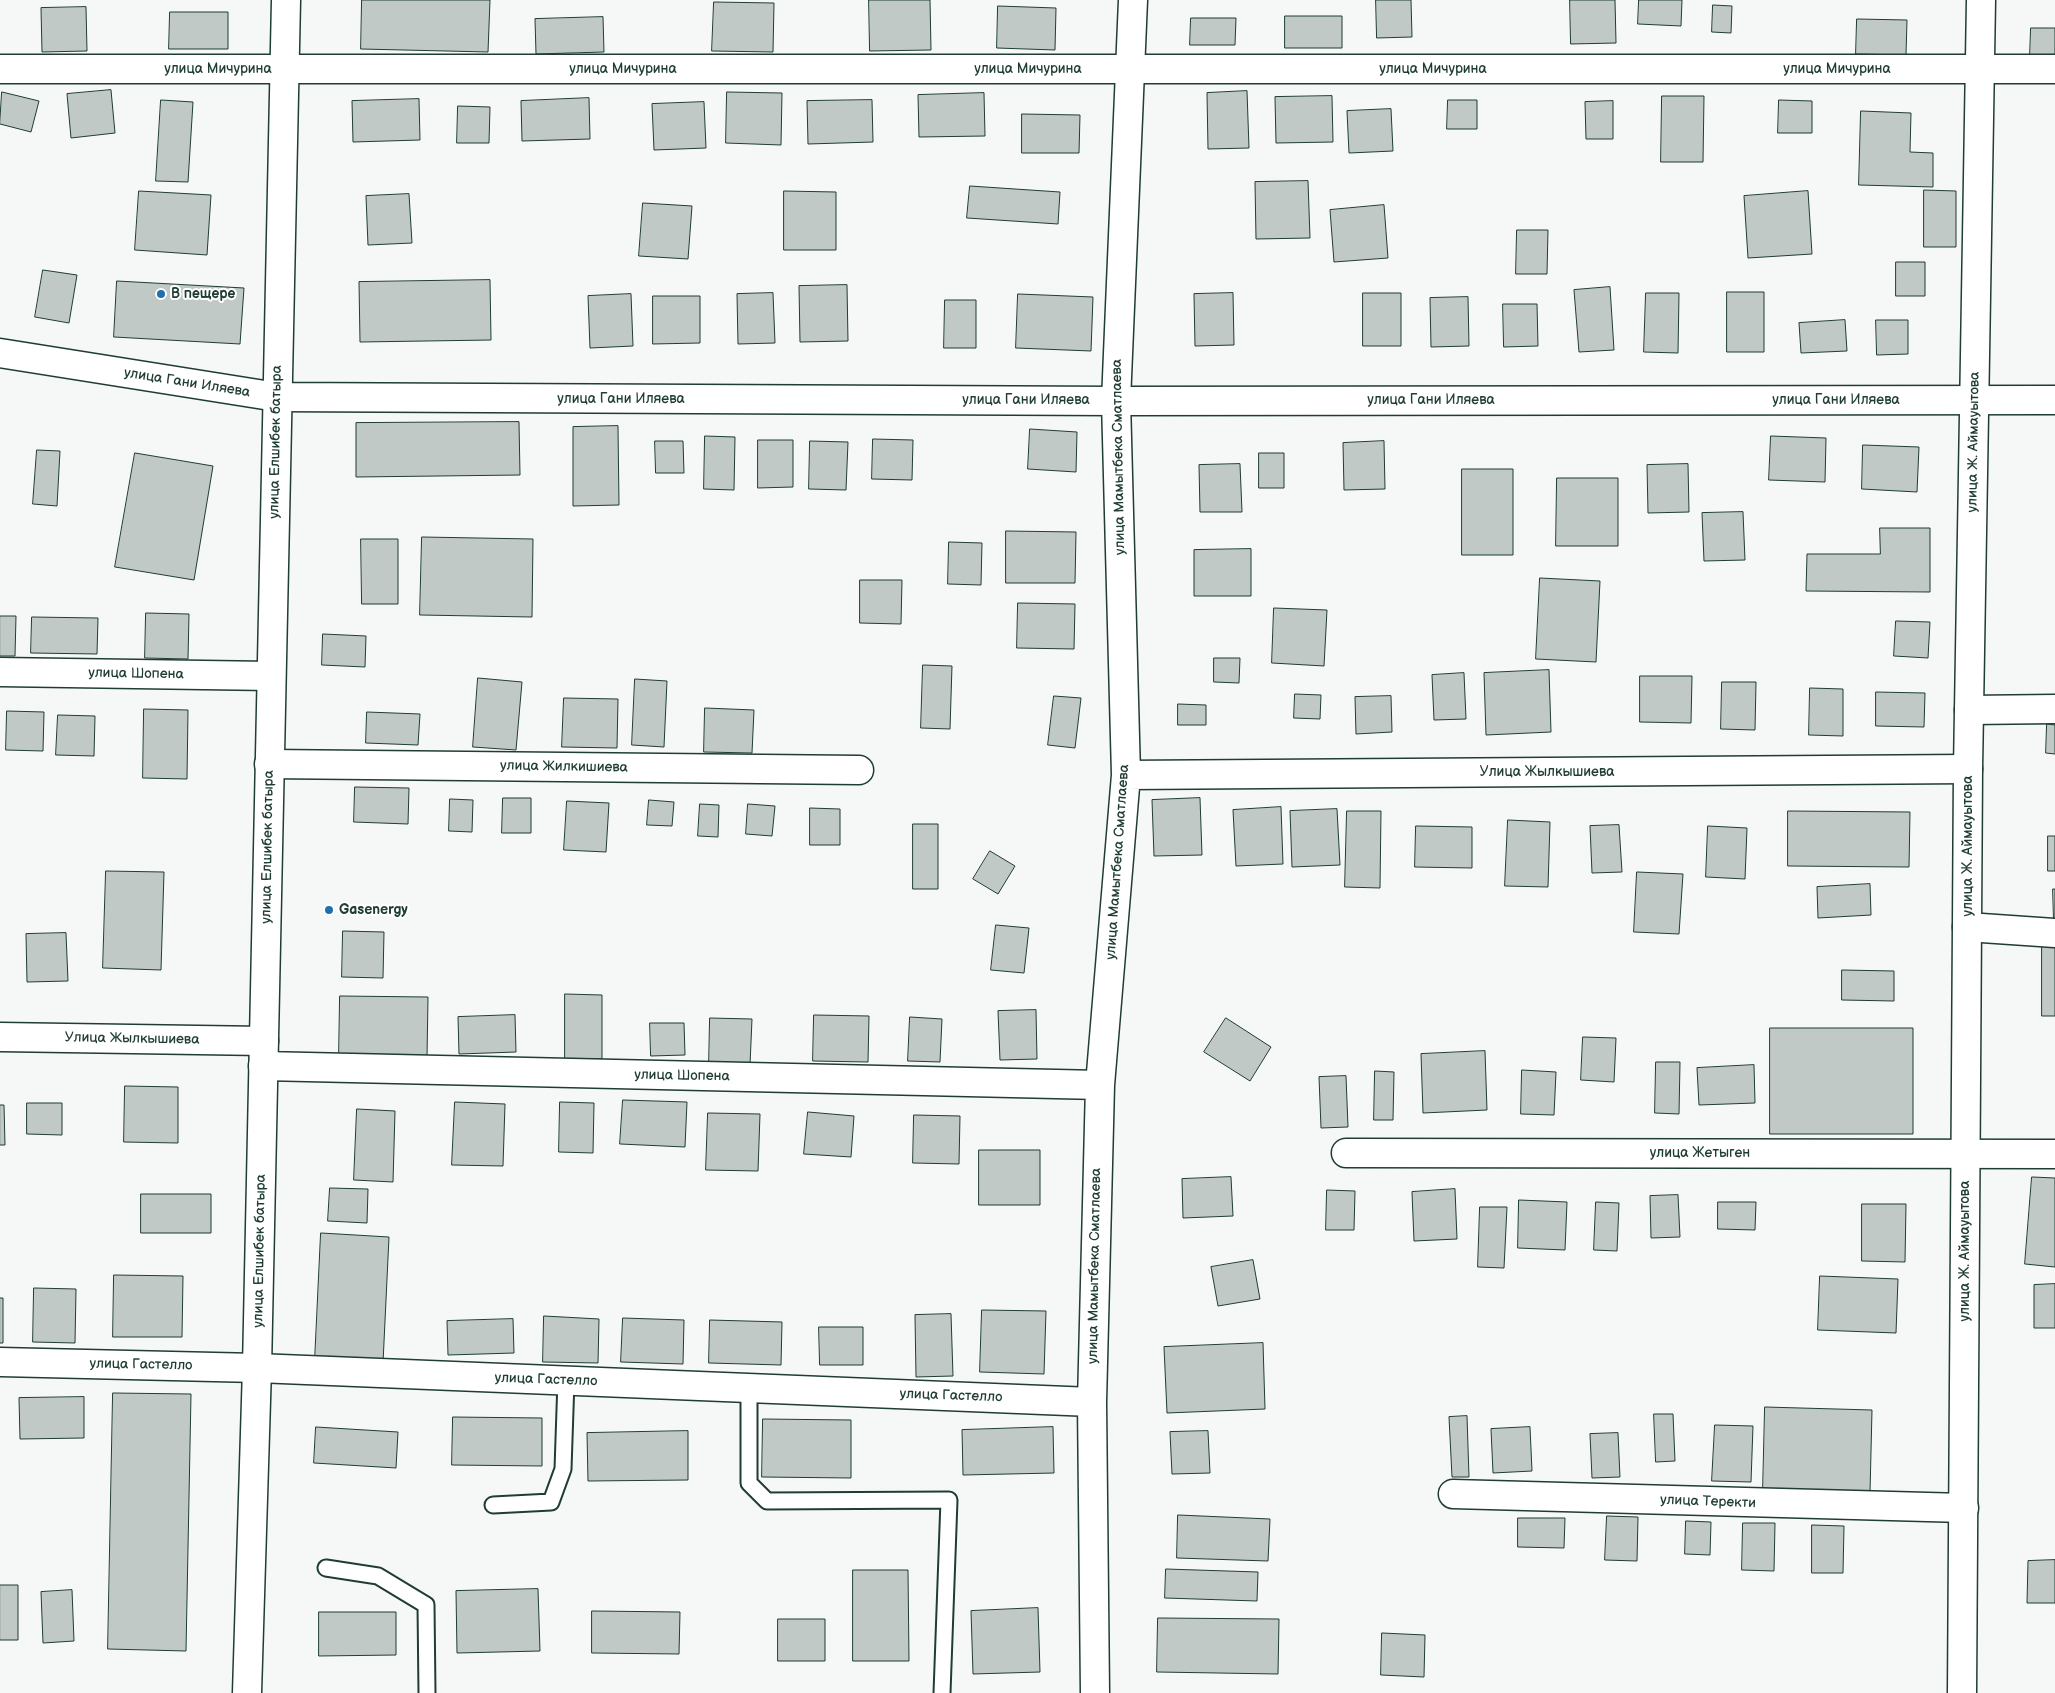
<!DOCTYPE html>
<meta charset="utf-8">
<style>
body{margin:0}
canvas{display:block;background:#f6f7f7}
</style>
<canvas width="2055" height="1693"></canvas>
<script>
const context = document.querySelector('canvas').getContext('2d');
context.lineJoin = 'round';
function paint(path, color) { context.fillStyle = color; context.fill(path, 'evenodd'); }
function trace(path, color, width, dash) { context.strokeStyle = color; context.lineWidth = width; context.lineCap = dash ? 'butt' : 'round'; context.setLineDash(dash || []); context.stroke(path); }
function label(font, color, halo, rows, align = 'center') {
  context.font = font + ' "Balsamiq Sans",sans-serif'; context.lineWidth = 4; context.setLineDash([]); context.textBaseline = 'middle'; context.strokeStyle = halo; context.fillStyle = color; for (const [text, x, y, turn = 0] of rows) {
    context.save(); context.translate(x, y); context.rotate((+turn || 0) * Math.PI / 180); context.textAlign = isNaN(turn) ? turn : align; if (halo) context.strokeText(text, 0, 0); context.fillText(text, 0, 0); context.restore();
  }
}
const building = new Path2D(`
 M 362,0 L 490,0 L 488,52 L 361,49 Z
 M 869,0 L 930,0 L 931,50 L 870,51 Z
 M 1376,0 L 1411,0 L 1412,37 L 1377,38 Z
 M 1570,0 L 1615,0 L 1616,43 L 1571,44 Z
 M 1639,0 L 1682,0 L 1681,26 L 1638,24 Z
 M 714,2 L 774,3 L 773,52 L 712,51 Z
 M 1713,5 L 1732,6 L 1731,33 L 1712,32 Z
 M 998,6 L 1056,8 L 1055,50 L 997,48 Z
 M 86,7 L 87,51 L 42,52 L 41,8 Z
 M 170,12 L 228,12 L 228,49 L 169,49 Z
 M 1285,16 L 1342,16 L 1342,48 L 1285,48 Z
 M 603,17 L 604,52 L 536,54 L 535,19 Z
 M 1191,18 L 1236,18 L 1235,45 L 1190,45 Z
 M 1857,19 L 1907,20 L 1906,55 L 1856,54 Z
 M 2031,28 L 2055,28 L 2055,57 L 2030,56 Z
 M 111,90 L 115,133 L 71,138 L 67,94 Z
 M 1247,91 L 1249,148 L 1208,149 L 1207,93 Z
 M 2,92 L 39,101 L 31,132 L 0,124 Z
 M 727,92 L 782,93 L 781,145 L 726,143 Z
 M 984,93 L 985,136 L 919,137 L 918,95 Z
 M 1332,96 L 1333,142 L 1276,143 L 1275,97 Z
 M 1662,96 L 1704,96 L 1703,162 L 1661,162 Z
 M 589,98 L 590,139 L 522,141 L 521,101 Z
 M 419,99 L 420,140 L 353,142 L 352,101 Z
 M 161,100 L 193,102 L 188,182 L 156,181 Z
 M 872,100 L 873,142 L 808,144 L 807,101 Z
 M 1448,100 L 1477,100 L 1477,129 L 1447,129 Z
 M 1779,100 L 1812,101 L 1812,133 L 1778,133 Z
 M 1613,101 L 1613,139 L 1586,139 L 1585,102 Z
 M 704,102 L 706,148 L 654,150 L 652,104 Z
 M 458,106 L 490,107 L 489,143 L 457,143 Z
 M 1391,109 L 1393,151 L 1349,153 L 1347,111 Z
 M 1861,111 L 1911,113 L 1910,152 L 1933,153 L 1933,187 L 1859,185 Z
 M 1022,114 L 1080,115 L 1079,153 L 1022,153 Z
 M 1308,181 L 1310,238 L 1256,239 L 1255,182 Z
 M 970,186 L 1060,192 L 1058,224 L 967,218 Z
 M 1924,190 L 1956,191 L 1956,247 L 1924,247 Z
 M 139,191 L 211,195 L 207,255 L 135,250 Z
 M 784,191 L 836,192 L 836,250 L 784,250 Z
 M 1808,191 L 1812,254 L 1748,258 L 1744,196 Z
 M 409,194 L 412,243 L 368,245 L 366,196 Z
 M 643,203 L 692,206 L 688,259 L 639,256 Z
 M 1384,205 L 1388,258 L 1334,262 L 1330,210 Z
 M 1517,230 L 1548,230 L 1547,274 L 1516,274 Z
 M 1896,262 L 1925,262 L 1925,296 L 1896,296 Z
 M 43,270 L 77,275 L 69,323 L 35,317 Z
 M 490,280 L 491,340 L 360,342 L 359,282 Z
 M 117,281 L 244,288 L 240,344 L 114,337 Z
 M 847,285 L 848,341 L 800,342 L 799,286 Z
 M 1610,287 L 1614,350 L 1579,352 L 1574,290 Z
 M 1727,292 L 1764,292 L 1764,352 L 1727,352 Z
 M 773,293 L 775,343 L 738,344 L 737,294 Z
 M 1233,293 L 1234,345 L 1195,346 L 1194,294 Z
 M 1363,293 L 1401,293 L 1401,346 L 1363,346 Z
 M 1646,293 L 1679,293 L 1678,353 L 1644,352 Z
 M 631,294 L 633,346 L 590,348 L 588,296 Z
 M 1018,294 L 1093,297 L 1091,351 L 1016,348 Z
 M 653,296 L 700,296 L 700,343 L 653,344 Z
 M 1468,297 L 1469,346 L 1431,347 L 1430,298 Z
 M 945,300 L 976,300 L 976,348 L 944,348 Z
 M 1503,304 L 1537,304 L 1538,346 L 1504,347 Z
 M 1845,320 L 1847,351 L 1801,353 L 1799,323 Z
 M 1876,320 L 1908,320 L 1908,354 L 1877,355 Z
 M 519,422 L 520,475 L 356,477 L 356,423 Z
 M 618,426 L 619,505 L 573,506 L 573,427 Z
 M 1030,429 L 1077,432 L 1076,472 L 1028,469 Z
 M 705,436 L 735,437 L 734,490 L 704,489 Z
 M 1771,436 L 1826,438 L 1825,482 L 1769,480 Z
 M 873,439 L 913,440 L 912,480 L 872,479 Z
 M 758,440 L 793,440 L 793,487 L 758,488 Z
 M 655,441 L 683,441 L 684,473 L 656,473 Z
 M 810,441 L 848,442 L 846,490 L 809,489 Z
 M 1384,441 L 1385,489 L 1344,490 L 1343,443 Z
 M 1863,445 L 1919,447 L 1917,492 L 1862,489 Z
 M 37,450 L 60,451 L 57,506 L 33,504 Z
 M 135,453 L 213,466 L 194,580 L 115,567 Z
 M 1259,453 L 1284,453 L 1284,488 L 1259,488 Z
 M 1240,464 L 1242,512 L 1200,512 L 1199,465 Z
 M 1688,464 L 1689,512 L 1648,513 L 1647,465 Z
 M 1462,469 L 1513,469 L 1513,555 L 1462,555 Z
 M 1557,478 L 1618,478 L 1618,546 L 1556,546 Z
 M 1743,512 L 1745,560 L 1704,561 L 1702,513 Z
 M 1880,528 L 1930,528 L 1930,592 L 1806,591 L 1807,554 L 1880,554 Z
 M 1006,531 L 1076,532 L 1075,583 L 1006,583 Z
 M 422,537 L 533,539 L 532,617 L 420,615 Z
 M 361,539 L 398,539 L 398,604 L 362,604 Z
 M 949,542 L 982,543 L 981,585 L 948,584 Z
 M 1251,549 L 1251,596 L 1194,596 L 1194,550 Z
 M 1540,578 L 1600,581 L 1596,662 L 1536,659 Z
 M 860,580 L 902,580 L 901,624 L 860,623 Z
 M 1018,603 L 1075,604 L 1074,649 L 1017,648 Z
 M 1274,608 L 1327,610 L 1324,666 L 1272,663 Z
 M 146,613 L 189,614 L 188,659 L 145,658 Z
 M 0,616 L 16,616 L 15,656 L 0,656 Z
 M 32,617 L 98,618 L 97,654 L 31,653 Z
 M 1896,621 L 1930,622 L 1928,658 L 1894,656 Z
 M 323,634 L 366,636 L 365,667 L 322,665 Z
 M 1214,658 L 1240,658 L 1239,683 L 1214,682 Z
 M 923,665 L 952,666 L 950,729 L 921,728 Z
 M 1549,670 L 1551,732 L 1486,735 L 1484,673 Z
 M 1464,673 L 1466,719 L 1434,720 L 1432,675 Z
 M 1640,676 L 1692,676 L 1691,723 L 1640,722 Z
 M 478,678 L 522,682 L 516,750 L 473,747 Z
 M 635,679 L 667,681 L 664,747 L 632,745 Z
 M 1722,682 L 1756,682 L 1755,730 L 1721,729 Z
 M 1810,688 L 1843,689 L 1843,736 L 1809,735 Z
 M 1876,692 L 1925,693 L 1924,727 L 1876,726 Z
 M 1295,694 L 1321,695 L 1320,719 L 1294,718 Z
 M 1054,696 L 1081,698 L 1075,748 L 1048,745 Z
 M 1391,696 L 1392,732 L 1356,734 L 1355,697 Z
 M 564,698 L 618,699 L 617,748 L 562,747 Z
 M 1178,704 L 1206,705 L 1206,725 L 1178,725 Z
 M 705,708 L 754,710 L 752,753 L 704,752 Z
 M 144,709 L 188,710 L 187,779 L 143,778 Z
 M 7,711 L 44,712 L 43,751 L 6,750 Z
 M 367,712 L 420,714 L 418,745 L 366,743 Z
 M 58,715 L 95,716 L 94,756 L 56,755 Z
 M 2047,724 L 2055,725 L 2055,754 L 2046,753 Z
 M 355,787 L 409,788 L 408,824 L 354,822 Z
 M 503,798 L 531,798 L 531,833 L 502,833 Z
 M 1200,798 L 1202,855 L 1154,856 L 1152,800 Z
 M 450,799 L 473,800 L 472,832 L 449,831 Z
 M 649,800 L 674,802 L 672,826 L 647,825 Z
 M 567,801 L 609,803 L 606,852 L 564,850 Z
 M 700,804 L 719,805 L 718,837 L 698,836 Z
 M 748,804 L 775,806 L 772,836 L 746,834 Z
 M 1281,807 L 1283,864 L 1236,866 L 1233,810 Z
 M 810,808 L 840,809 L 840,845 L 810,845 Z
 M 1337,809 L 1340,865 L 1292,867 L 1290,811 Z
 M 1347,811 L 1381,811 L 1380,888 L 1345,887 Z
 M 1788,811 L 1910,812 L 1909,867 L 1788,866 Z
 M 1508,820 L 1550,822 L 1548,887 L 1505,886 Z
 M 913,824 L 938,824 L 938,889 L 913,889 Z
 M 1619,825 L 1622,872 L 1592,873 L 1590,826 Z
 M 1416,826 L 1472,827 L 1472,868 L 1415,867 Z
 M 1708,826 L 1747,828 L 1745,879 L 1706,877 Z
 M 2048,836 L 2055,836 L 2055,871 L 2048,871 Z
 M 990,851 L 1015,866 L 998,894 L 973,879 Z
 M 106,871 L 164,872 L 161,970 L 103,968 Z
 M 1637,872 L 1683,874 L 1679,934 L 1634,932 Z
 M 1870,884 L 1871,915 L 1818,918 L 1817,887 Z
 M 2053,889 L 2055,889 L 2055,922 L 2054,922 Z
 M 996,925 L 1029,928 L 1024,973 L 991,970 Z
 M 343,931 L 384,932 L 383,978 L 342,977 Z
 M 66,933 L 68,981 L 27,982 L 26,934 Z
 M 2042,945 L 2055,945 L 2055,1016 L 2042,1016 Z
 M 1842,970 L 1894,971 L 1894,1001 L 1842,1000 Z
 M 565,994 L 602,995 L 602,1059 L 565,1059 Z
 M 340,996 L 428,997 L 427,1058 L 339,1057 Z
 M 1036,1010 L 1037,1059 L 1000,1060 L 998,1011 Z
 M 515,1015 L 516,1052 L 459,1054 L 458,1017 Z
 M 814,1015 L 869,1016 L 868,1062 L 813,1061 Z
 M 910,1017 L 942,1019 L 940,1062 L 908,1061 Z
 M 710,1018 L 752,1019 L 750,1065 L 709,1065 Z
 M 1226,1018 L 1271,1047 L 1250,1081 L 1204,1052 Z
 M 650,1023 L 684,1023 L 685,1055 L 651,1056 Z
 M 1770,1028 L 1913,1028 L 1913,1134 L 1770,1134 Z
 M 1583,1037 L 1616,1038 L 1614,1082 L 1581,1080 Z
 M 1485,1051 L 1487,1110 L 1423,1113 L 1421,1054 Z
 M 1656,1062 L 1680,1062 L 1679,1114 L 1655,1113 Z
 M 1754,1065 L 1755,1103 L 1699,1105 L 1697,1068 Z
 M 1522,1070 L 1556,1072 L 1554,1115 L 1521,1114 Z
 M 1375,1071 L 1394,1072 L 1393,1120 L 1374,1120 Z
 M 1346,1076 L 1348,1127 L 1321,1128 L 1319,1077 Z
 M 125,1086 L 178,1087 L 178,1143 L 124,1142 Z
 M 623,1100 L 687,1102 L 685,1147 L 620,1144 Z
 M 455,1102 L 505,1104 L 503,1166 L 452,1165 Z
 M 560,1102 L 594,1103 L 593,1153 L 559,1152 Z
 M 27,1103 L 62,1103 L 62,1135 L 27,1134 Z
 M 0,1105 L 4,1105 L 5,1145 L 0,1145 Z
 M 357,1109 L 395,1111 L 393,1182 L 354,1180 Z
 M 808,1112 L 854,1116 L 851,1157 L 804,1154 Z
 M 708,1113 L 760,1114 L 758,1171 L 706,1170 Z
 M 914,1115 L 960,1116 L 959,1164 L 913,1163 Z
 M 979,1150 L 1040,1150 L 1040,1205 L 979,1205 Z
 M 1231,1177 L 1233,1216 L 1183,1218 L 1182,1179 Z
 M 2032,1177 L 2055,1178 L 2055,1267 L 2025,1264 Z
 M 330,1188 L 368,1189 L 367,1223 L 328,1221 Z
 M 1455,1189 L 1457,1239 L 1414,1241 L 1412,1192 Z
 M 1327,1190 L 1355,1191 L 1354,1230 L 1326,1230 Z
 M 141,1194 L 211,1194 L 211,1233 L 141,1233 Z
 M 1678,1195 L 1680,1237 L 1651,1238 L 1650,1196 Z
 M 1519,1200 L 1567,1202 L 1565,1250 L 1518,1248 Z
 M 1596,1202 L 1619,1203 L 1617,1251 L 1594,1250 Z
 M 1718,1202 L 1756,1202 L 1755,1230 L 1718,1229 Z
 M 1862,1204 L 1906,1204 L 1905,1262 L 1862,1261 Z
 M 1480,1207 L 1507,1207 L 1504,1268 L 1478,1267 Z
 M 321,1233 L 389,1237 L 383,1363 L 315,1360 Z
 M 1253,1260 L 1260,1299 L 1218,1306 L 1211,1267 Z
 M 114,1275 L 183,1276 L 182,1337 L 113,1337 Z
 M 1820,1276 L 1898,1279 L 1896,1333 L 1818,1330 Z
 M 2055,1284 L 2055,1328 L 2034,1328 L 2034,1285 Z
 M 34,1288 L 76,1289 L 75,1343 L 33,1342 Z
 M 0,1298 L 3,1298 L 3,1343 L 0,1343 Z
 M 982,1310 L 1046,1311 L 1044,1374 L 980,1372 Z
 M 951,1314 L 953,1376 L 916,1377 L 915,1315 Z
 M 544,1316 L 599,1319 L 598,1363 L 543,1362 Z
 M 623,1318 L 684,1320 L 683,1364 L 621,1362 Z
 M 513,1319 L 514,1353 L 448,1355 L 447,1321 Z
 M 710,1320 L 782,1322 L 781,1365 L 709,1363 Z
 M 819,1327 L 863,1327 L 863,1365 L 820,1365 Z
 M 1263,1343 L 1265,1409 L 1167,1413 L 1164,1347 Z
 M 113,1393 L 191,1394 L 186,1651 L 108,1649 Z
 M 84,1397 L 84,1438 L 20,1439 L 19,1398 Z
 M 1765,1407 L 1872,1410 L 1870,1493 L 1763,1490 Z
 M 1654,1414 L 1673,1414 L 1675,1461 L 1656,1462 Z
 M 1467,1416 L 1469,1477 L 1452,1477 L 1449,1417 Z
 M 453,1417 L 542,1418 L 542,1466 L 452,1465 Z
 M 763,1419 L 851,1420 L 851,1478 L 762,1477 Z
 M 1715,1425 L 1753,1426 L 1751,1482 L 1712,1481 Z
 M 316,1427 L 398,1432 L 396,1468 L 314,1463 Z
 M 1053,1427 L 1054,1473 L 963,1475 L 962,1430 Z
 M 1530,1427 L 1532,1471 L 1493,1473 L 1491,1429 Z
 M 688,1431 L 688,1480 L 588,1481 L 587,1433 Z
 M 1208,1431 L 1210,1473 L 1172,1474 L 1170,1432 Z
 M 1618,1433 L 1620,1477 L 1592,1478 L 1590,1434 Z
 M 1178,1515 L 1270,1519 L 1268,1561 L 1177,1558 Z
 M 1607,1516 L 1638,1517 L 1637,1561 L 1605,1560 Z
 M 1518,1518 L 1565,1518 L 1564,1548 L 1518,1547 Z
 M 1686,1521 L 1711,1522 L 1710,1555 L 1685,1554 Z
 M 1743,1523 L 1775,1523 L 1774,1571 L 1742,1570 Z
 M 1812,1525 L 1844,1526 L 1843,1573 L 1812,1573 Z
 M 2055,1560 L 2055,1603 L 2027,1603 L 2028,1561 Z
 M 1166,1569 L 1258,1572 L 1257,1601 L 1165,1598 Z
 M 853,1570 L 908,1570 L 909,1661 L 853,1661 Z
 M 0,1585 L 18,1585 L 18,1640 L 0,1640 Z
 M 538,1589 L 540,1651 L 457,1653 L 456,1591 Z
 M 72,1590 L 74,1641 L 43,1643 L 41,1592 Z
 M 1038,1608 L 1040,1672 L 973,1674 L 971,1611 Z
 M 592,1611 L 680,1612 L 679,1654 L 592,1653 Z
 M 319,1612 L 396,1612 L 396,1655 L 319,1656 Z
 M 1158,1618 L 1279,1619 L 1278,1674 L 1157,1672 Z
 M 778,1619 L 825,1619 L 825,1661 L 778,1661 Z
 M 1382,1633 L 1425,1635 L 1424,1677 L 1381,1675 Z`);
const lane = new Path2D(`
 M 749,1388 L 749,1483 L 767,1501 L 949,1500 L 942,1693
 M 493,1505 L 551,1502 L 563,1469 L 566,1380
 M 326,1568 L 378,1576 L 426,1605 L 427,1693`);
const street = new Path2D(`
 M 0,69 L 2055,69
 M 0,353 L 277,397 L 1116,401 L 2055,400
 M 0,672 L 271,676
 M 1969,710 L 2055,709
 M 269,764 L 859,770
 M 1126,775 L 1968,769
 M 1967,927 L 2055,933
 M 0,1037 L 264,1041
 M 263,1066 L 1100,1085
 M 1346,1153 L 2055,1154
 M 0,1362 L 257,1368 L 1092,1402
 M 1453,1494 L 1964,1508
 M 1095,1693 L 1092,1402 L 1100,1085 L 1126,775 L 1116,401 L 1133,0`);
const secondary = new Path2D(`
 M 247,1693 L 257,1368 L 286,0
 M 1962,1693 L 1968,769 L 1981,0`);
const markers = [
 [161,294,5,"#1f6fb2"],
 [329,910,5,"#1f6fb2"]
];
const streetNames = [
 ["улица Мичурина",218,69],
 ["улица Мичурина",623,69],
 ["улица Мичурина",1028,69],
 ["улица Мичурина",1433,69],
 ["улица Мичурина",1837,69],
 ["улица Гани Иляева",187,383,9],
 ["улица Гани Иляева",621,399],
 ["улица Гани Иляева",1026,400],
 ["улица Гани Иляева",1431,400],
 ["улица Гани Иляева",1836,400],
 ["улица Елшибек батыра",276,442,-89],
 ["улица Ж. Аймауытова",1974,442,-89],
 ["улица Мамытбека Сматлаева",1119,457,-91],
 ["улица Шопена",136,674,1],
 ["улица Жилкишиева",564,767,1],
 ["Улица Жылкышиева",1547,772],
 ["улица Ж. Аймауытова",1968,846,-90],
 ["улица Елшибек батыра",268,847,-89],
 ["улица Мамытбека Сматлаева",1118,862,-86],
 ["Улица Жылкышиева",132,1039,1],
 ["улица Шопена",682,1076,1],
 ["улица Жетыген",1700,1153],
 ["улица Елшибек батыра",260,1251,-89],
 ["улица Ж. Аймауытова",1965,1251,-90],
 ["улица Мамытбека Сматлаева",1095,1266,-89],
 ["улица Гастелло",141,1365,1],
 ["улица Гастелло",546,1380,2],
 ["улица Гастелло",951,1396,2],
 ["улица Теректи",1708,1502,2]
];
const poiNames = [
 ["В пещере",171,294],
 ["Gasenergy",339,910]
];
paint(building, '#c0c9c6');
trace(building, '#1f3d34', 1);
trace(lane, '#1f3d34', 19);
trace(street, '#1f3d34', 31);
trace(secondary, '#1f3d34', 31);
trace(lane, '#fff', 15);
trace(street, '#fff', 28);
trace(secondary, '#fff', 28);
for (const [x, y, r, color] of markers) { const dot = new Path2D(); dot.arc(x, y, r, 0, 2 * Math.PI); context.fillStyle = color; context.fill(dot); trace(dot, '#fff', 2); }
label('14px', '#1f3d34', '#fff', streetNames);
label('bold 14px', '#1f3d34', '#fff', poiNames, 'left');
</script>
